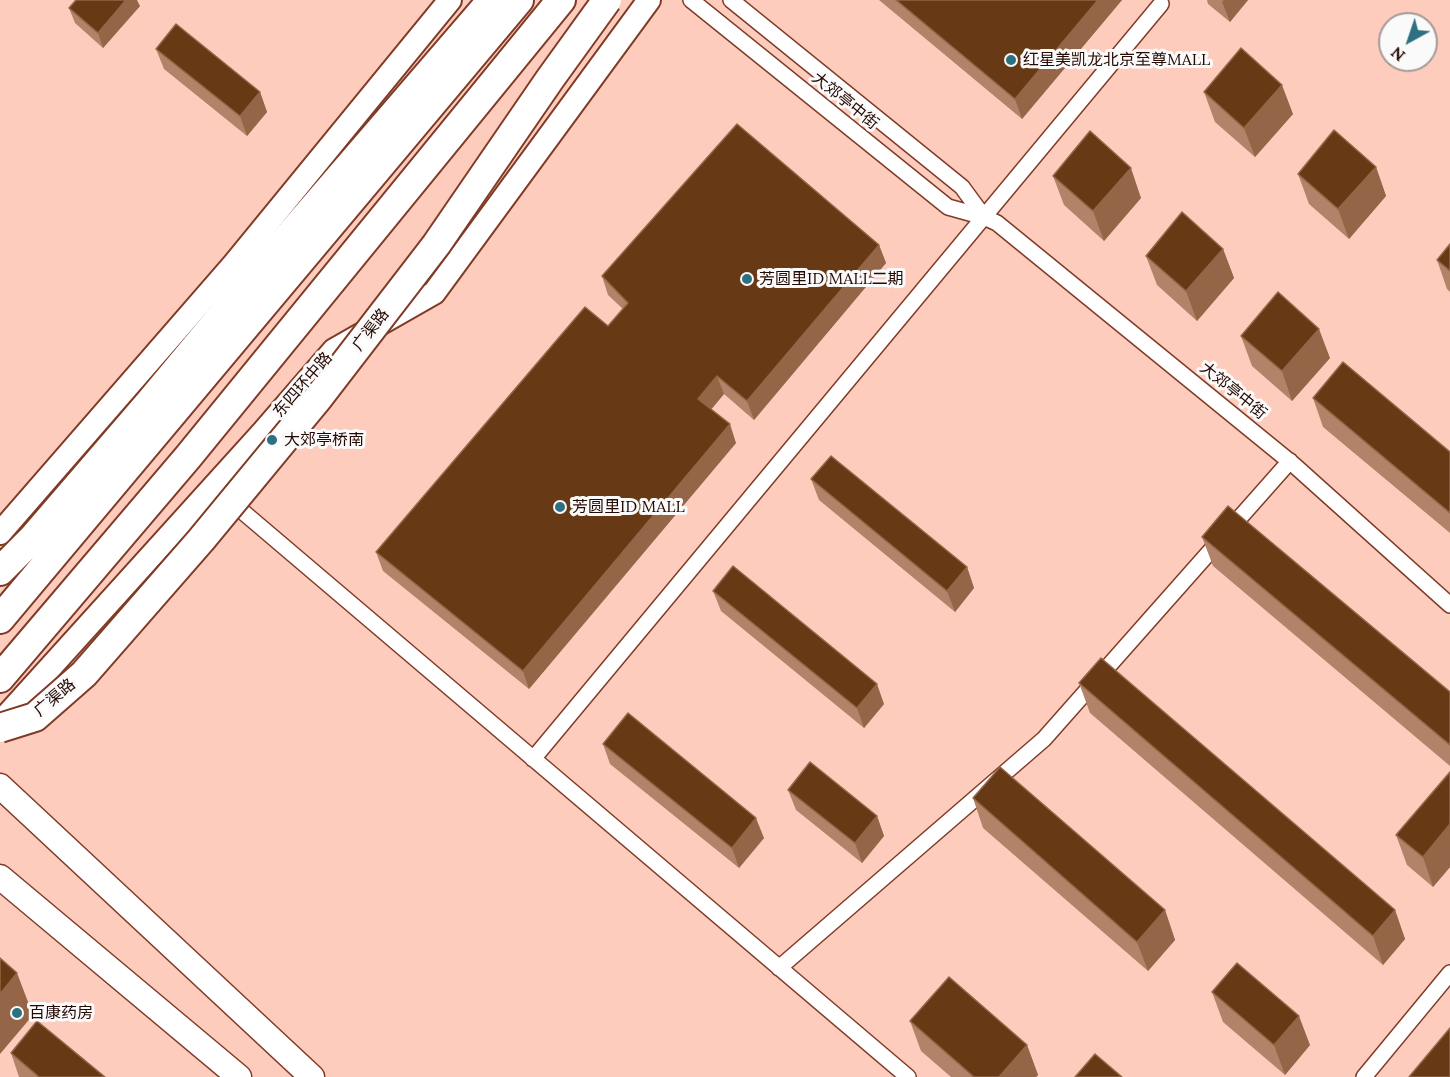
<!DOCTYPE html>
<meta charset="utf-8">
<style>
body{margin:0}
#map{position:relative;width:1450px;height:1077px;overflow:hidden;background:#feccbd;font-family:Lora,serif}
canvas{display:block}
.north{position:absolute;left:1378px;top:12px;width:60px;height:60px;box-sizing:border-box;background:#fafafa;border:2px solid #a59a97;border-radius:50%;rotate:220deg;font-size:16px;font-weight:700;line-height:24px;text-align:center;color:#250903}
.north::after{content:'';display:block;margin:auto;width:21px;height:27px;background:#2d7081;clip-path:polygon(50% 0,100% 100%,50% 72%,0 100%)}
</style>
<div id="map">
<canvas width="1450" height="1077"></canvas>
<div class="north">N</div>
</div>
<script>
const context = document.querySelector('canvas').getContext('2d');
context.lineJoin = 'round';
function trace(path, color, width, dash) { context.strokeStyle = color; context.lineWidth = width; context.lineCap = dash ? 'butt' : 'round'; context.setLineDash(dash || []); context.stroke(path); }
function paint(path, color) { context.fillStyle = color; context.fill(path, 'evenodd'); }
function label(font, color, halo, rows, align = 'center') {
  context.font = font + ' Lora,"Noto Sans SC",serif'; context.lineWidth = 6; context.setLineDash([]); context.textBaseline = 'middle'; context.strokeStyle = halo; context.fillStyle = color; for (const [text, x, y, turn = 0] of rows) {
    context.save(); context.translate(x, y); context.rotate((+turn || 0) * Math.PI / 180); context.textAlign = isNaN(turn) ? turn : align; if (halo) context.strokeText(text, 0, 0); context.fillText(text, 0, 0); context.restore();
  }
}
const street = new Path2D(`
 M 691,0 L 948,207 L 984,217 L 962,187 L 731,0
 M 984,217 L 997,223 L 1294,465 L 1450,605
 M 229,500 L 908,1077
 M 533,759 L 1161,4
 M 779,968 L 1044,739 L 1290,461
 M 1364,1077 L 1450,973`);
const secondary = new Path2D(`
 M 0,533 L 234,264 L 450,0
 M 0,723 L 263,432 L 334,350 L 434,293 L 649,0`);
const primary = new Path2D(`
 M 0,786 L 312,1077
 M 0,877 L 239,1077`);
const highway = new Path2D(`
 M 0,571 L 33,538 L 150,402 L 258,272 L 492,0
 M 0,619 L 519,0
 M 0,678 L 188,457 L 561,0`);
const highwayBridge = new Path2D(`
 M 0,728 L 35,717 L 84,674 L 201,540 L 319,397 L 436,245 L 550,79 L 607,0`);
const wall = new Path2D(`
 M 879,0 L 1122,0 L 1022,119 Z
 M 1207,0 L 1248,0 L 1230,22 L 1208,4 Z
 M 140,6 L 103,48 L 75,23 L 69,8 Z
 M 156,49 L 260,92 L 267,112 L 247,136 L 164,69 Z
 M 1204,92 L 1293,114 L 1255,157 L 1215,122 Z
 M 1376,167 L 1386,196 L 1349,239 L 1309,204 L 1298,174 Z
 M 1053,176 L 1141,198 L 1104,241 L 1064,205 Z
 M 1450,244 L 1450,292 L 1447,289 L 1437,260 Z
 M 879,245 L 886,263 L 754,420 L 724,394 L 711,409 L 736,443 L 529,689 L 383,571 L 376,552 L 608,326 L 623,309 L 608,295 L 602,276 Z
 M 1223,249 L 1234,278 L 1197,321 L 1157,285 L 1146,256 Z
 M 1241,336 L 1330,358 L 1292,401 L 1252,366 Z
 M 1313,398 L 1450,452 L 1450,533 L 1323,427 Z
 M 811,479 L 967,567 L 974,588 L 955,612 L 819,500 Z
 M 1202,537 L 1450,692 L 1450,766 L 1213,566 Z
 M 713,591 L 884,704 L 864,728 L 721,611 Z
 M 1079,683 L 1395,910 L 1405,939 L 1383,965 L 1090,713 Z
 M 603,744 L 764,838 L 739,868 L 610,764 Z
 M 1450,772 L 1450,867 L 1433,887 L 1407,865 L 1396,835 Z
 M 788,790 L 877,816 L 884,836 L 862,863 L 796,810 Z
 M 973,798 L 1165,910 L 1175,940 L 1148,971 L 983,828 Z
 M 1212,992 L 1310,1045 L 1285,1075 L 1223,1022 Z
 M 910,1021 L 1027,1045 L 1038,1075 L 1036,1077 L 951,1077 L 921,1051 Z
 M 11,1053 L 105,1077 L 19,1077 Z`);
const shadedWall = new Path2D(`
 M 126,0 L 137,0 L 140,6 L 103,48 L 98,33 Z
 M 1098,0 L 1122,0 L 1022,119 L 1015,99 Z
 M 1224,0 L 1248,0 L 1230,22 L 1222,2 Z
 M 1282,85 L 1293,114 L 1255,157 L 1244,128 Z
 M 260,92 L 267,112 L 247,136 L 240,116 Z
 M 1376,167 L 1386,196 L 1349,239 L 1338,209 Z
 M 1131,168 L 1141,198 L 1104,241 L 1093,211 Z
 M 879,245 L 886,263 L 754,420 L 747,401 Z
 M 1223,249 L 1234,278 L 1197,321 L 1186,291 Z
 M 1319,329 L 1330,358 L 1292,401 L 1282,371 Z
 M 717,376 L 724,394 L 705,417 L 698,399 Z
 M 730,424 L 736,443 L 529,689 L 523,671 Z
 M 967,567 L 974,588 L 955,612 L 947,591 Z
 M 877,684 L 884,704 L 864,728 L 857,708 Z
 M 877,816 L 884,836 L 862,863 L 855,843 Z
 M 756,818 L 764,838 L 739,868 L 732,848 Z
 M 1450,824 L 1450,867 L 1433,887 L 1423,857 Z
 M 1165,910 L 1175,940 L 1148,971 L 1137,942 Z
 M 1395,910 L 1405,939 L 1383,965 L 1373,936 Z
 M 17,973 L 33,1015 L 0,1054 L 0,994 Z
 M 1299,1016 L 1310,1045 L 1285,1075 L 1274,1045 Z
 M 1027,1045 L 1038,1075 L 1036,1077 L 999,1077 Z`);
const building = new Path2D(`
 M 76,0 L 126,0 L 98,33 L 69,8 Z
 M 896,0 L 1098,0 L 1015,99 Z
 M 176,24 L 260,92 L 240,116 L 156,49 Z
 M 1241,48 L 1282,85 L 1244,128 L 1204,92 Z
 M 737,124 L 879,245 L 747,401 L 717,376 L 698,399 L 730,424 L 523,671 L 376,552 L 585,307 L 608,326 L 628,303 L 602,276 Z
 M 1334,130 L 1376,167 L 1338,209 L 1298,174 Z
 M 1090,131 L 1131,168 L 1093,211 L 1053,176 Z
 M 1182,212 L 1223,249 L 1186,291 L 1146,256 Z
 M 1450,244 L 1450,271 L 1437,260 Z
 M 1278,292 L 1319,329 L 1282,371 L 1241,336 Z
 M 1343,362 L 1450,452 L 1450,513 L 1313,398 Z
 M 831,456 L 967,567 L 947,591 L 811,479 Z
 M 1228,506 L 1450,692 L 1450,745 L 1202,537 Z
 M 733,566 L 877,684 L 857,708 L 713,591 Z
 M 1101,658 L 1395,910 L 1373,936 L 1079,683 Z
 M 628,713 L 756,818 L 732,848 L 603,744 Z
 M 810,762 L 877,816 L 855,843 L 788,790 Z
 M 1000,767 L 1165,910 L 1137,942 L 973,798 Z
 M 1450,772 L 1450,824 L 1423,857 L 1396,835 Z
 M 0,958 L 17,973 L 0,994 Z
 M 1237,963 L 1299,1016 L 1274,1045 L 1212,992 Z
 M 949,977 L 1027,1045 L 999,1077 L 974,1077 L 910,1021 Z
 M 37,1021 L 105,1077 L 39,1077 L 11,1053 Z
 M 1450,1028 L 1450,1077 L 1409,1077 Z
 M 1095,1054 L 1122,1077 L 1075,1077 Z`);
const markers = [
 [1011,60,6,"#2d7081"],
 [747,279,6,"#2d7081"],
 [272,440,6,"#2d7081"],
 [560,507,6,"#2d7081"],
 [17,1013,6,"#2d7081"]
];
const poiNames = [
 ["红星美凯龙北京至尊MALL",1023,60],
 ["芳圆里ID MALL二期",759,279],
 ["大郊亭桥南",284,440],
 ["芳圆里ID MALL",572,507],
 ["百康药房",29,1013]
];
const streetNames = [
 ["大郊亭中街",845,101,39],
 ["广渠路",371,330,-52],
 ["东四环中路",303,385,-49],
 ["大郊亭中街",1233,391,39],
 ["广渠路",55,698,-40]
];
trace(street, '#803b27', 18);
trace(secondary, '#803b27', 26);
trace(primary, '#803b27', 27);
trace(highway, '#803b27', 32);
trace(street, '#fff', 15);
trace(secondary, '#fff', 22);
trace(primary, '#fff', 24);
trace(highway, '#fff', 28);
trace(highwayBridge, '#803b27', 32, []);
trace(highwayBridge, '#fff', 28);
paint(wall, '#b28369');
paint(shadedWall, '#946647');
paint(building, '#673a15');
trace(building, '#946647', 1.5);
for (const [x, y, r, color] of markers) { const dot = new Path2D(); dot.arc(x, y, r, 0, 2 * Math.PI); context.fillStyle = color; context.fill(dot); trace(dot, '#fafafa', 2); }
label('16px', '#250903', '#fafafa', poiNames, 'left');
label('16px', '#250903', '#fafafa', streetNames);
</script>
